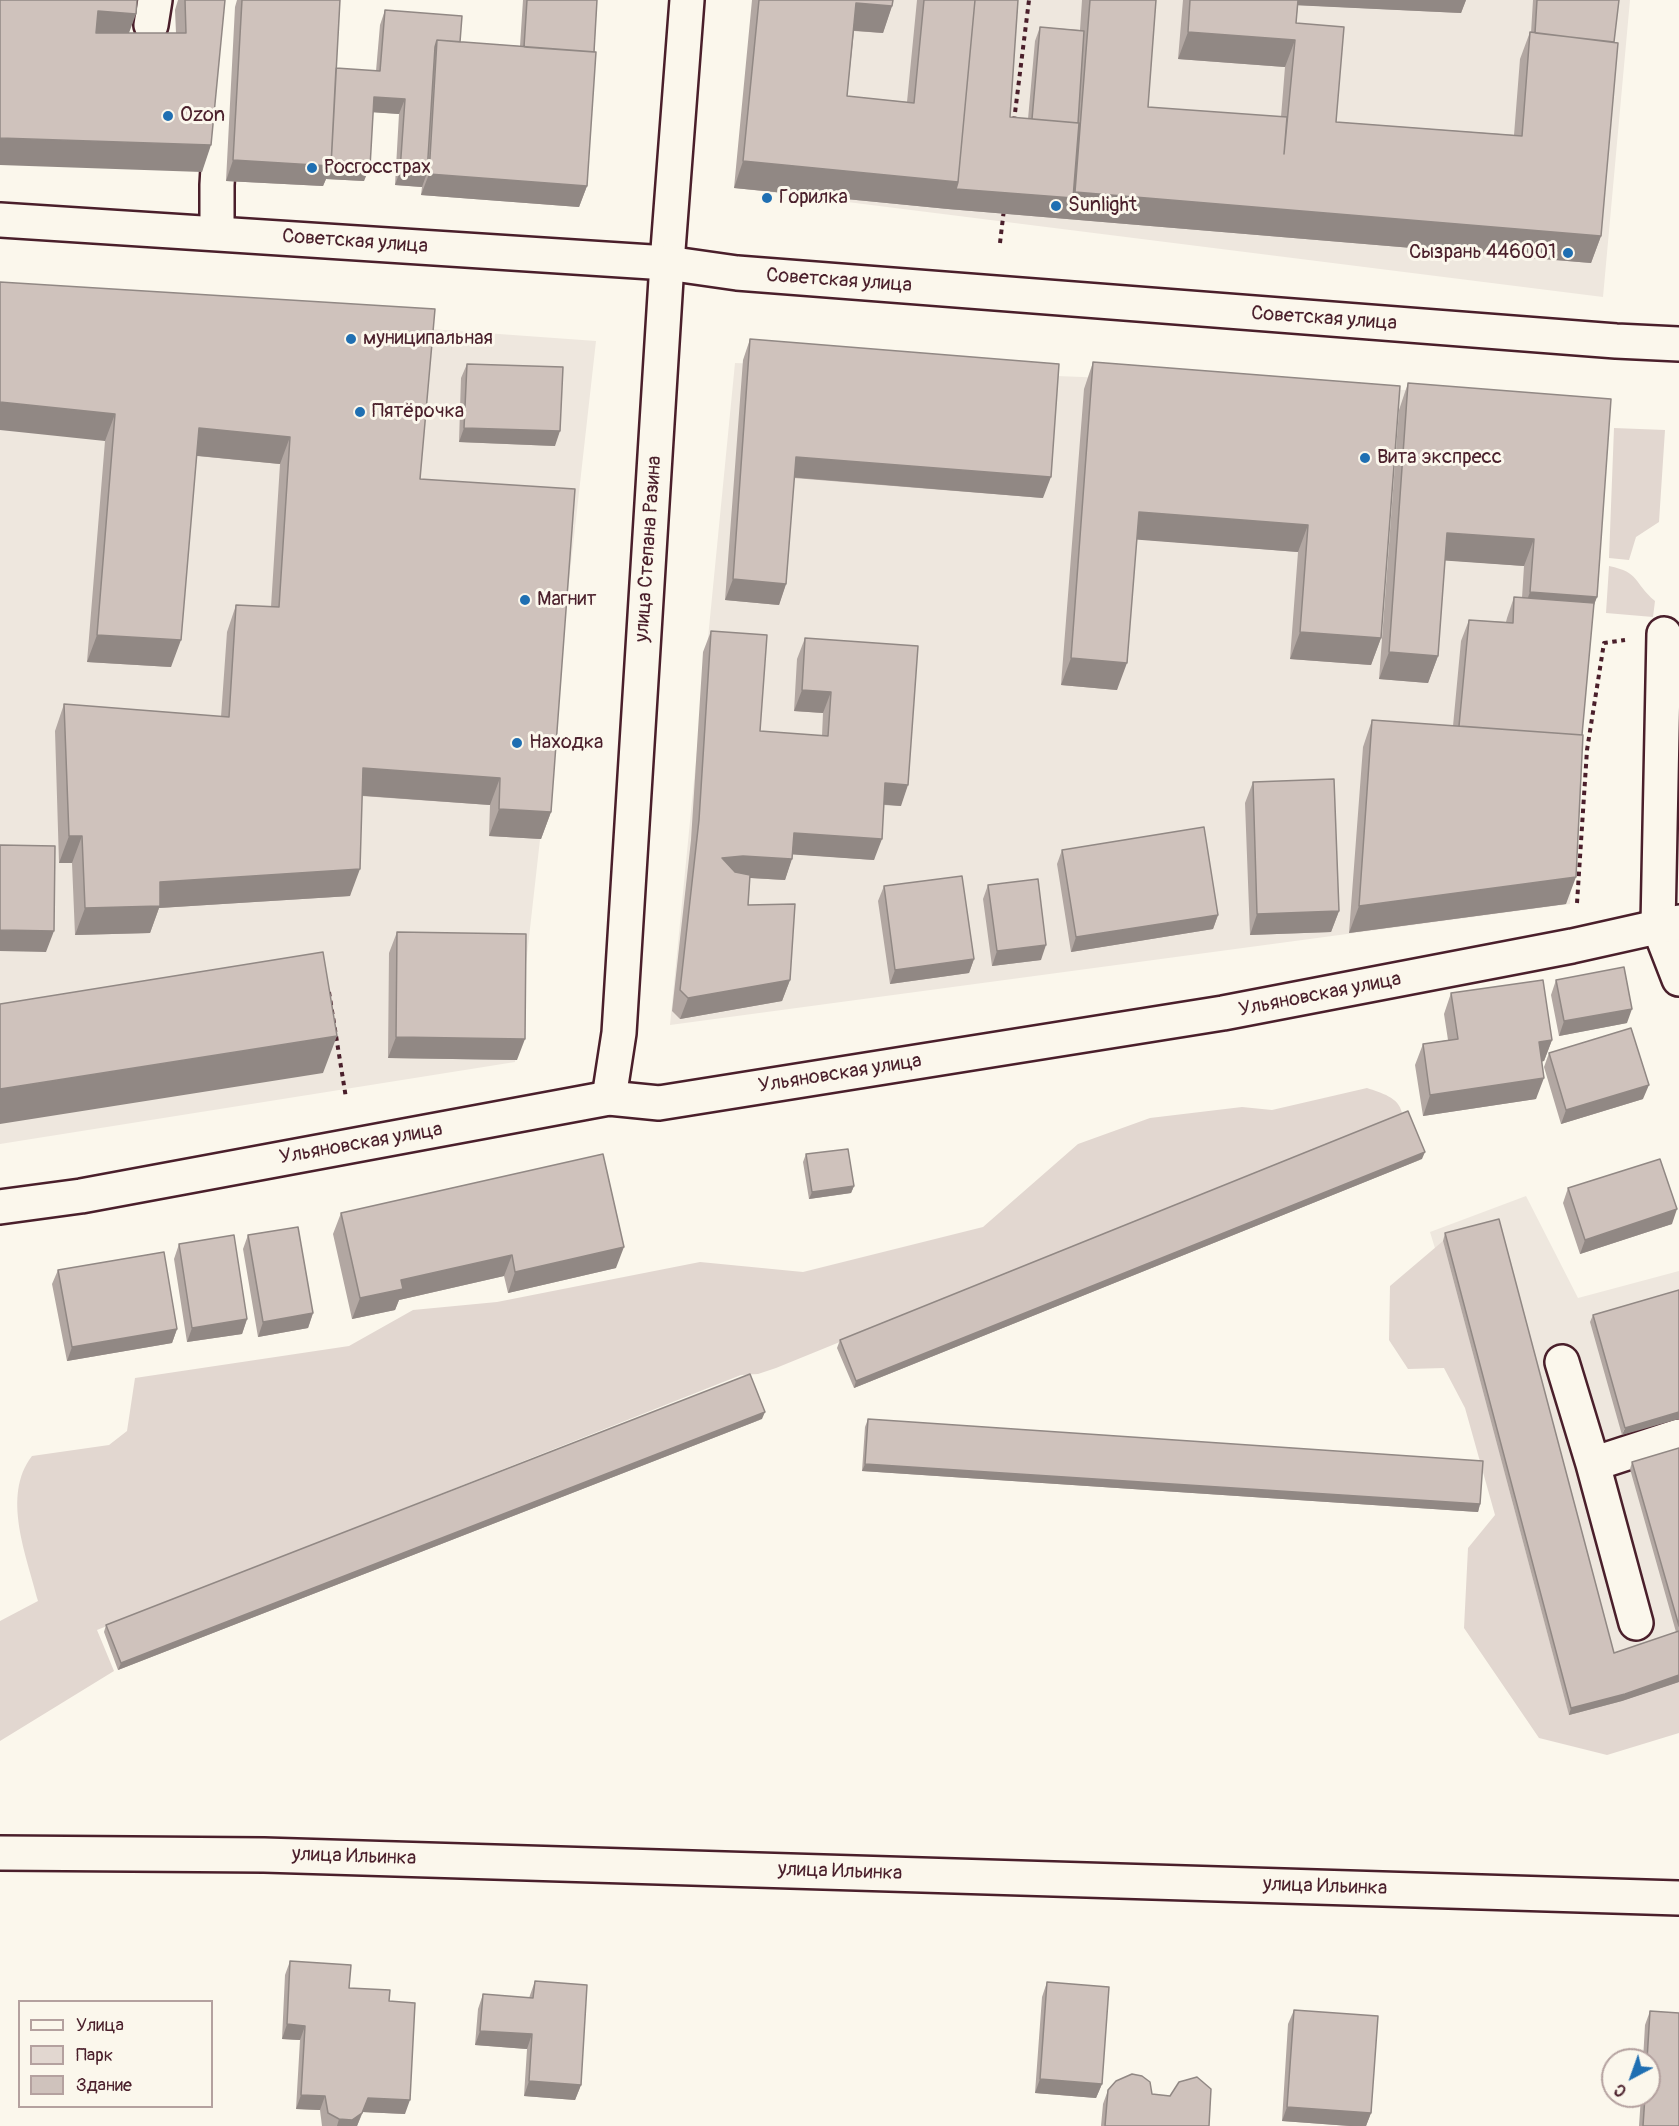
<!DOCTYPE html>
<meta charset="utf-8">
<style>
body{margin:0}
#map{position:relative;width:1679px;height:2126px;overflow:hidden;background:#fbf7ec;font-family:Pangolin,sans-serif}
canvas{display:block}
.legend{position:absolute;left:18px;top:2000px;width:195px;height:108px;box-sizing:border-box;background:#fbf7ec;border:2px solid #b4a19f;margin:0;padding:8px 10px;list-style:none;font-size:18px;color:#4a1f2b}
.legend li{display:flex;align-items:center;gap:12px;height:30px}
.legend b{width:30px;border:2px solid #b4a19f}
.north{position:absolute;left:1601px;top:2048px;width:60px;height:60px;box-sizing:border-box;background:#fbf7ec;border:2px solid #b4a19f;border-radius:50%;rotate:221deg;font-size:16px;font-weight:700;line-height:24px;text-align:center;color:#4a1f2b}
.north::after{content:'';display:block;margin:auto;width:21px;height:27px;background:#1f6fb2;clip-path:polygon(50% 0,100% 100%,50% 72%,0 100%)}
</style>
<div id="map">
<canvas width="1679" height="2126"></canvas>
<ul class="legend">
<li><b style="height:8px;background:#fbf7ec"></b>Улица</li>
<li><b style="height:16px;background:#e2d7d0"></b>Парк</li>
<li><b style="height:16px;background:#cfc2bc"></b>Здание</li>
</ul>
<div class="north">С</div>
</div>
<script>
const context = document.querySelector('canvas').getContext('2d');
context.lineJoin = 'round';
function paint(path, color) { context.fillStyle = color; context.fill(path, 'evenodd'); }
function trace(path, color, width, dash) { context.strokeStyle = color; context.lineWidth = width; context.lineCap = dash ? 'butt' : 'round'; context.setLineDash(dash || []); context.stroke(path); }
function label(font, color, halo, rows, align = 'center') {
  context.font = font + ' Pangolin,sans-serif'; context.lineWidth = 6; context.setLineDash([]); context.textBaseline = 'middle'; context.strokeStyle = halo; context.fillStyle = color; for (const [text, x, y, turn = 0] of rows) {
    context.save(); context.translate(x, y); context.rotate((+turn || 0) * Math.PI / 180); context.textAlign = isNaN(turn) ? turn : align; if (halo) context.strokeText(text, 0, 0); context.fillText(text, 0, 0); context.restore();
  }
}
const built = new Path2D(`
 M 764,0 L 1630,0 L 1603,297 L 744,189 Z
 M 0,298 L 596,341 L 515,1062 L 0,1144 Z
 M 735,363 L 1603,398 L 1570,904 L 670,1025 Z
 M 1526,1196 L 1578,1298 L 1679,1271 L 1679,1701 L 1582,1728 L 1430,1232 Z`);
const green = new Path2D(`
 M 1614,428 L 1665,430 L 1659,522 L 1636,537 L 1629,560 L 1609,558 Z
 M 1609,566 C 1641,573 1632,581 1655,601 L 1653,617 L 1606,613 Z
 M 1367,1088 C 1381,1093 1399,1097 1402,1113 L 776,1368 L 758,1374 L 741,1375 L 97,1630 L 114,1671 L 0,1741 L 0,1621 L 38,1601 C 27,1556 1,1496 32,1456 L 109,1445 L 127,1431 L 135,1378 L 349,1346 L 413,1310 L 497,1302 L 700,1262 L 803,1272 L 983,1227 L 1078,1144 L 1150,1118 L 1242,1107 L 1272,1110 Z
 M 1443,1241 L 1569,1714 L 1622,1701 L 1679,1682 L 1679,1733 L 1607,1755 L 1539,1738 L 1464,1628 L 1468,1548 L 1495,1515 L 1465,1408 L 1444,1368 L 1408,1369 L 1389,1340 L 1390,1286 Z`);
const path = new Path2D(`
 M 1014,121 L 1029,0
 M 1000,243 L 1004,209
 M 1577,903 L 1587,750 L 1604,643 L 1625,640
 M 329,992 L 346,1098`);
const minor = new Path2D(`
 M 151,25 L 155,0
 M 217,233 L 217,185 L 228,0
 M 1664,634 L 1658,925 L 1679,979
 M 609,1098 L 619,1033 L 667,263 L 687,0
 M 1562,1362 L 1593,1464
 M 1636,1623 L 1593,1464 L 1679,1436
 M 0,1853 L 264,1855 L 1679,1898`);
const major = new Path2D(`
 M 0,220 L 667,263 L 737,273 L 1616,341 L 1679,344
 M 0,1207 L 81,1196 L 609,1098 L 659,1103 L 1223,1013 L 1572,946 L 1679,922`);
const wall = new Path2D(`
 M 178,0 L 225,0 L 202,172 L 129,33 L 176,33 L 175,10 Z
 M 237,0 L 340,0 L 336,68 L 376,71 L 380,25 L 385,10 L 460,42 L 520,46 L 523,0 L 597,0 L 587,186 L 579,207 L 421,195 L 422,187 L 395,185 L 399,114 L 373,112 L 364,181 L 326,179 L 323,186 L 226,181 L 235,7 Z
 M 752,0 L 893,0 L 892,6 L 883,33 L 854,31 L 847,96 L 907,102 L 917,0 L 1018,0 L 1010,117 L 1028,119 L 1035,41 L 1040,27 L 1080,30 L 1082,0 L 1156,0 L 1148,107 L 1281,117 L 1285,67 L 1178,59 L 1183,0 L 1466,0 L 1461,13 L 1298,5 L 1296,23 L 1336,122 L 1514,135 L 1520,59 L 1530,32 L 1531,33 L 1533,0 L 1619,0 L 1614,42 L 1601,236 L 1591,263 L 948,209 L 734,188 Z
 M 0,282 L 420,479 L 551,812 L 541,839 L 489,836 L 490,805 L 362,796 L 350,896 L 159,908 L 150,933 L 75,935 L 72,863 L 59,863 L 55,731 L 64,704 L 221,717 L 227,632 L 236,605 L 271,607 L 280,464 L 197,456 L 171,667 L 87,662 L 105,441 Z
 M 750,339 L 1043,498 L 794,478 L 786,584 L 779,605 L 725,600 L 743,360 Z
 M 1093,362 L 1400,386 L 1381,638 L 1371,665 L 1290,659 L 1298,552 L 1137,539 L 1117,690 L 1061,685 L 1084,389 Z
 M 467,364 L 555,446 L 459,442 L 461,378 Z
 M 1408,383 L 1597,597 L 1594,603 L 1566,904 L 1349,933 L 1363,747 L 1372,720 L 1453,726 L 1461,641 L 1469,620 L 1506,622 L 1507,618 L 1514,597 L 1522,598 L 1524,566 L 1445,560 L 1438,656 L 1428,683 L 1379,679 L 1399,410 Z
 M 711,631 L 760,731 L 822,736 L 823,713 L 794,711 L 797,659 L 805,638 L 901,806 L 884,805 L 874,860 L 793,854 L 785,880 L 750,878 L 748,905 L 790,980 L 782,1001 L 680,1019 L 672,1011 L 691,840 L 703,652 Z
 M 1253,782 L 1339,911 L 1331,932 L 1250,935 L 1245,803 Z
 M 1062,850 L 1218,915 L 1213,929 L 1071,952 L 1057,864 Z
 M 988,885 L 1041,960 L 992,966 L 983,899 Z
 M 884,886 L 974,959 L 969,973 L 890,984 L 878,901 Z
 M 397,932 L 517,1060 L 388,1058 L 389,953 Z
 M 1556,980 L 1627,1023 L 1559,1036 L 1551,995 Z
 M 1451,993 L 1552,1040 L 1544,1061 L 1541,1062 L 1536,1099 L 1423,1116 L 1415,1065 L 1423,1044 L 1448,1040 L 1444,1014 Z
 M 1549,1053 L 1643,1099 L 1561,1124 L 1544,1067 Z
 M 806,1154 L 854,1186 L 851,1193 L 809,1199 L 803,1162 Z
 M 1422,1159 L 854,1388 L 837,1348 L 840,1340 Z
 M 1568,1188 L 1672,1224 L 1580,1254 L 1563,1203 Z
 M 341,1213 L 616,1268 L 508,1293 L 504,1276 L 399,1300 L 395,1310 L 352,1319 L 333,1234 Z
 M 1445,1233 L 1614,1653 L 1676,1632 L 1630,1469 L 1632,1462 L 1679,1448 L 1679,1682 L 1622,1701 L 1569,1715 L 1443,1241 Z
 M 248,1235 L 313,1313 L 308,1328 L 258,1337 L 243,1249 Z
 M 179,1244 L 247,1319 L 242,1334 L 187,1342 L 174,1259 Z
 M 58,1270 L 177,1329 L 172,1343 L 67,1361 L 52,1284 Z
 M 1679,1290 L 1622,1435 L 1590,1322 L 1593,1315 Z
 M 762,1419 L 118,1670 L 104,1632 L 106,1625 Z
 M 868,1419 L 1480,1504 L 1478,1512 L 862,1471 L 865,1427 Z
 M 290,1961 L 349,1988 L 389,2001 L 405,2114 L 363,2112 L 357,2126 L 322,2126 L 320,2110 L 296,2109 L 300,2040 L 282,2039 L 285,1975 Z
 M 535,1981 L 581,2085 L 575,2100 L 524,2096 L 527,2049 L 475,2045 L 478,2009 L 483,1994 L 529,1998 Z
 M 1047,1982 L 1102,2084 L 1096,2098 L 1035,2093 L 1042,1997 Z
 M 1294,2010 L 1371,2113 L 1366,2126 L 1350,2126 L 1282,2121 L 1288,2024 Z
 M 1650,2011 L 1679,2126 L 1639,2126 L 1641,2096 L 1649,2096 L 1649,2060 L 1643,2060 L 1645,2025 Z
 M 1108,2090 L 1152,2094 L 1209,2126 L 1101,2126 L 1103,2104 Z`);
const shadedWall = new Path2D(`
 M 1293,0 L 1466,0 L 1461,13 L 1292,5 Z
 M 856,3 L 892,6 L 883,33 L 846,30 Z
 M 98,11 L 136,14 L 126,41 L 88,38 Z
 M 1188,32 L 1295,40 L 1285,67 L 1178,59 Z
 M 374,97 L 405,99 L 399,114 L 369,112 Z
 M 0,138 L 211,145 L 202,172 L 0,165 Z
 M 233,160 L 328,164 L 370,167 L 364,181 L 326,179 L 323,186 L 226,181 Z
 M 743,161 L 958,182 L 1073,198 L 1075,192 L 1601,236 L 1591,263 L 948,209 L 734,188 Z
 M 400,171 L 427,173 L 422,187 L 395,185 Z
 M 429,174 L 587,186 L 579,207 L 421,195 Z
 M 0,402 L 115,414 L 105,441 L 0,430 Z
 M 199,428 L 290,437 L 280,464 L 189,455 Z
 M 464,428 L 560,431 L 555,446 L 459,442 Z
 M 796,457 L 1051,477 L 1043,498 L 789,477 Z
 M 1139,512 L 1308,525 L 1298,552 L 1129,539 Z
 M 1447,533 L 1534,539 L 1524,566 L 1437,560 Z
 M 733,579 L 786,584 L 779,605 L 725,600 Z
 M 1530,592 L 1597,597 L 1587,624 L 1520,619 Z
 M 1300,632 L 1381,638 L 1371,665 L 1290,659 Z
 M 97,635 L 181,640 L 171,667 L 87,662 Z
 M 1389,652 L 1438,656 L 1428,683 L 1379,679 Z
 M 1071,658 L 1127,663 L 1117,690 L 1061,685 Z
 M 802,690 L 831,692 L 823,713 L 794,711 Z
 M 363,768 L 500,778 L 490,805 L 353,795 Z
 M 885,783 L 908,785 L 901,806 L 878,804 Z
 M 499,809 L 551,812 L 541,839 L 489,836 Z
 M 794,833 L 882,839 L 874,860 L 786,854 Z
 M 69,836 L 82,836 L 72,863 L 59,863 Z
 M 743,856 L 792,859 L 785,880 L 735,877 L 722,858 Z
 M 360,869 L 350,896 L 159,908 L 150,933 L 75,935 L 85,908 L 160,882 Z
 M 1576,877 L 1566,904 L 1349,933 L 1359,906 Z
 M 1339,911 L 1331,932 L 1250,935 L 1257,914 Z
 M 1218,915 L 1213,929 L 1071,952 L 1076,937 Z
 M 0,930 L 54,931 L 46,952 L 0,951 Z
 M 1046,945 L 1041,960 L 992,966 L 997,951 Z
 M 974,959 L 969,973 L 890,984 L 895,970 Z
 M 790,980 L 782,1001 L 680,1019 L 688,998 Z
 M 1632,1009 L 1627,1023 L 1559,1036 L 1564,1021 Z
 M 337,1036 L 323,1073 L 0,1124 L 0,1089 Z
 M 396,1037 L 525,1039 L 517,1060 L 388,1058 Z
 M 1552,1040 L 1544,1061 L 1531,1063 L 1539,1042 Z
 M 1544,1078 L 1536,1099 L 1423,1116 L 1430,1095 Z
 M 1649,1085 L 1643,1099 L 1561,1124 L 1566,1110 Z
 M 1425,1152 L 1422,1159 L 854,1388 L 856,1381 Z
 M 854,1186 L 851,1193 L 809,1199 L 812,1192 Z
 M 1677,1209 L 1672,1224 L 1580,1254 L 1585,1240 Z
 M 624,1247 L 616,1268 L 508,1293 L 515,1272 Z
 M 512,1255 L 504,1276 L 399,1300 L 395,1310 L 352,1319 L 360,1298 L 401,1280 Z
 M 313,1313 L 308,1328 L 258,1337 L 263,1322 Z
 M 247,1319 L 242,1334 L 187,1342 L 192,1328 Z
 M 177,1329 L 172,1343 L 67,1361 L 72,1347 Z
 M 765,1412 L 762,1419 L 118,1670 L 121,1663 Z
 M 1679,1412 L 1679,1419 L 1622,1435 L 1625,1428 Z
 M 865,1464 L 1480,1504 L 1478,1512 L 862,1471 Z
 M 1679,1675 L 1679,1682 L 1622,1701 L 1569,1715 L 1571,1708 Z
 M 287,2024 L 305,2026 L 300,2040 L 282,2039 Z
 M 480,2031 L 532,2034 L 527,2049 L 475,2045 Z
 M 1040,2079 L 1102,2084 L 1096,2098 L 1035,2093 Z
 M 529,2081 L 581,2085 L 575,2100 L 524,2096 Z
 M 301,2095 L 325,2096 L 320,2110 L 296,2109 Z
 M 368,2098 L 410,2100 L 405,2114 L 362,2112 Z
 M 1287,2107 L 1371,2113 L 1366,2126 L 1350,2126 L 1282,2121 Z
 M 362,2113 L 357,2126 L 337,2126 L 339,2119 Z`);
const building = new Path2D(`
 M 0,0 L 137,0 L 136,14 L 98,11 L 96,33 L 186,33 L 185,0 L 225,0 L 211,145 L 0,138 Z
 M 242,0 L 340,0 L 331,166 L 233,160 Z
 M 527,0 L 597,0 L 594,52 L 524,47 Z
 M 759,0 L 893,0 L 892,6 L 856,3 L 847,96 L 914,103 L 924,0 L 975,0 L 958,182 L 743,161 Z
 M 975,0 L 1018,0 L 1010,117 L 1079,123 L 1073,198 L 956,189 L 958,182 Z
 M 1090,0 L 1156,0 L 1148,107 L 1287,117 L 1284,154 L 1295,40 L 1188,32 L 1190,0 L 1298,0 L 1296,23 L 1344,27 L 1336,122 L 1522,136 L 1530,32 L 1618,43 L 1601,236 L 1075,192 Z
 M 1537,0 L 1619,0 L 1614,42 L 1535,33 Z
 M 385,10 L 462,16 L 460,42 L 437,40 L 435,47 L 427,173 L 400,171 L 405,99 L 374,97 L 370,167 L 331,165 L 336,68 L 380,71 Z
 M 1040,27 L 1084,31 L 1078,123 L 1032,119 Z
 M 437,40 L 596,52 L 587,186 L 429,174 Z
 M 0,282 L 435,309 L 420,479 L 575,489 L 551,812 L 499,809 L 500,778 L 363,768 L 360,869 L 160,882 L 160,906 L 85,908 L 82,836 L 69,836 L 64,704 L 229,717 L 236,605 L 279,607 L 290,437 L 199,428 L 181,640 L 97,635 L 115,414 L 0,402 Z
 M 750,339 L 1059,364 L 1051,477 L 796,457 L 786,584 L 733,579 Z
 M 1093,362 L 1400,386 L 1381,638 L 1300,632 L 1308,525 L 1139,512 L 1127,663 L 1071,658 Z
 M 467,364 L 563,367 L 560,431 L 464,428 Z
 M 1408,383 L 1611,399 L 1597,597 L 1530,592 L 1534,539 L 1447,533 L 1438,656 L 1389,652 Z
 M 1514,597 L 1594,603 L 1582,735 L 1459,726 L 1469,620 L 1513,623 Z
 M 711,631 L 767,635 L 760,731 L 828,736 L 831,692 L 802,690 L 805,638 L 918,646 L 908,785 L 885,783 L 882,839 L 794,833 L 792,859 L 743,856 L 722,858 L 735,872 L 750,875 L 748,905 L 795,904 L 790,980 L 688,998 L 680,990 L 699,820 Z
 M 1372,720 L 1583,735 L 1576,877 L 1359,906 Z
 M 1334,779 L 1339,911 L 1257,914 L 1253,782 Z
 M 1204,827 L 1218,915 L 1076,937 L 1062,850 Z
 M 0,845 L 55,846 L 54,931 L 0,930 Z
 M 962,876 L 974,959 L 895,970 L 884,886 Z
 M 1038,879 L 1046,945 L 997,951 L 988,885 Z
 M 397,932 L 526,934 L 525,1039 L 396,1037 Z
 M 323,952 L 337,1036 L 0,1089 L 0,1004 Z
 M 1624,967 L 1632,1009 L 1564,1021 L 1556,980 Z
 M 1543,980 L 1552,1040 L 1539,1042 L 1544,1078 L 1430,1095 L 1423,1044 L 1458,1039 L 1451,993 Z
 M 1631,1028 L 1649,1085 L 1566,1110 L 1549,1053 Z
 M 1408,1111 L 1425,1152 L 856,1381 L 840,1340 Z
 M 848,1149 L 854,1186 L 812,1192 L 806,1154 Z
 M 603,1154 L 624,1247 L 515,1272 L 512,1255 L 401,1280 L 403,1289 L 360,1298 L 341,1213 Z
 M 1660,1159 L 1677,1209 L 1585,1240 L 1568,1188 Z
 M 1499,1219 L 1614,1653 L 1679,1631 L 1679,1675 L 1625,1694 L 1571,1708 L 1445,1233 Z
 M 298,1227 L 313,1313 L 263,1322 L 248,1235 Z
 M 234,1235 L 247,1319 L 192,1328 L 179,1244 Z
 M 164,1252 L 177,1329 L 72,1347 L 58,1270 Z
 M 1679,1290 L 1679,1412 L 1625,1428 L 1593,1315 Z
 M 750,1374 L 765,1412 L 121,1663 L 106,1625 Z
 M 868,1419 L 1483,1461 L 1480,1504 L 865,1464 Z
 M 1679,1448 L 1679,1626 L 1632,1462 Z
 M 290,1961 L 351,1965 L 349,1988 L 390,1990 L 389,2001 L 415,2003 L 410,2100 L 368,2098 L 362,2113 L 352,2120 L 339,2119 L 328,2113 L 325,2096 L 301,2095 L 305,2026 L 287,2024 Z
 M 535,1981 L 587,1985 L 581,2085 L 529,2081 L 532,2034 L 480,2031 L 483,1994 L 533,1998 Z
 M 1047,1982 L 1109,1987 L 1102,2084 L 1040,2079 Z
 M 1294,2010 L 1378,2016 L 1371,2113 L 1287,2107 Z
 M 1650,2011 L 1679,2013 L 1679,2126 L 1643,2126 L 1645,2096 L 1649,2096 L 1649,2060 L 1647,2060 Z
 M 1132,2074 L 1142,2076 L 1150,2082 L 1152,2094 L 1170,2096 L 1179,2082 L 1197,2077 L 1211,2089 L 1209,2126 L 1105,2126 L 1108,2090 L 1116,2081 Z`);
const markers = [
 [168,116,6,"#1f6fb2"],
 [312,168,6,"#1f6fb2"],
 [767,198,6,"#1f6fb2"],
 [1056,206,6,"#1f6fb2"],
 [1568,253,6,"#1f6fb2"],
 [351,339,6,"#1f6fb2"],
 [360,412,6,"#1f6fb2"],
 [1365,458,6,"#1f6fb2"],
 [525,600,6,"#1f6fb2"],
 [517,743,6,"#1f6fb2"]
];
const poiNames = [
 ["Ozon",180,116],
 ["Росгосстрах",324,168],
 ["Горилка",779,198],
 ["Sunlight",1068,206],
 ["Сызрань 446001",1556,253,"right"],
 ["муниципальная",363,339],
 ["Пятёрочка",372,412],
 ["Вита экспресс",1377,458],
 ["Магнит",537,600],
 ["Находка",529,743]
];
const streetNames = [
 ["Советская улица",355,242,4],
 ["Советская улица",839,281,4],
 ["Советская улица",1324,319,4],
 ["улица Степана Разина",649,549,-86],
 ["Ульяновская улица",1320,995,-11],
 ["Ульяновская улица",840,1074,-9],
 ["Ульяновская улица",361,1144,-10],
 ["улица Ильинка",354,1857,2],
 ["улица Ильинка",840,1872,2],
 ["улица Ильинка",1325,1887,2]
];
paint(built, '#eee7de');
paint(green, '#e2d7d0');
trace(minor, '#4a1f2b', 38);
trace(major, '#4a1f2b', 38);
trace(path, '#4a1f2b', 4, [4.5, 4.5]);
trace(minor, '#fbf7ec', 33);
trace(major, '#fbf7ec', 33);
paint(wall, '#b2a7a2');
paint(shadedWall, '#918884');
paint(building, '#cfc2bc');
trace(building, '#918884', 1.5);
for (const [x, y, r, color] of markers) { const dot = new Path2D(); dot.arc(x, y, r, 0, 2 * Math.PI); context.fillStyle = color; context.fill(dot); trace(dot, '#fbf7ec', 2); }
label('20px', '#4a1f2b', '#fbf7ec', poiNames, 'left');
label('20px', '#4a1f2b', '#fbf7ec', streetNames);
</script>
